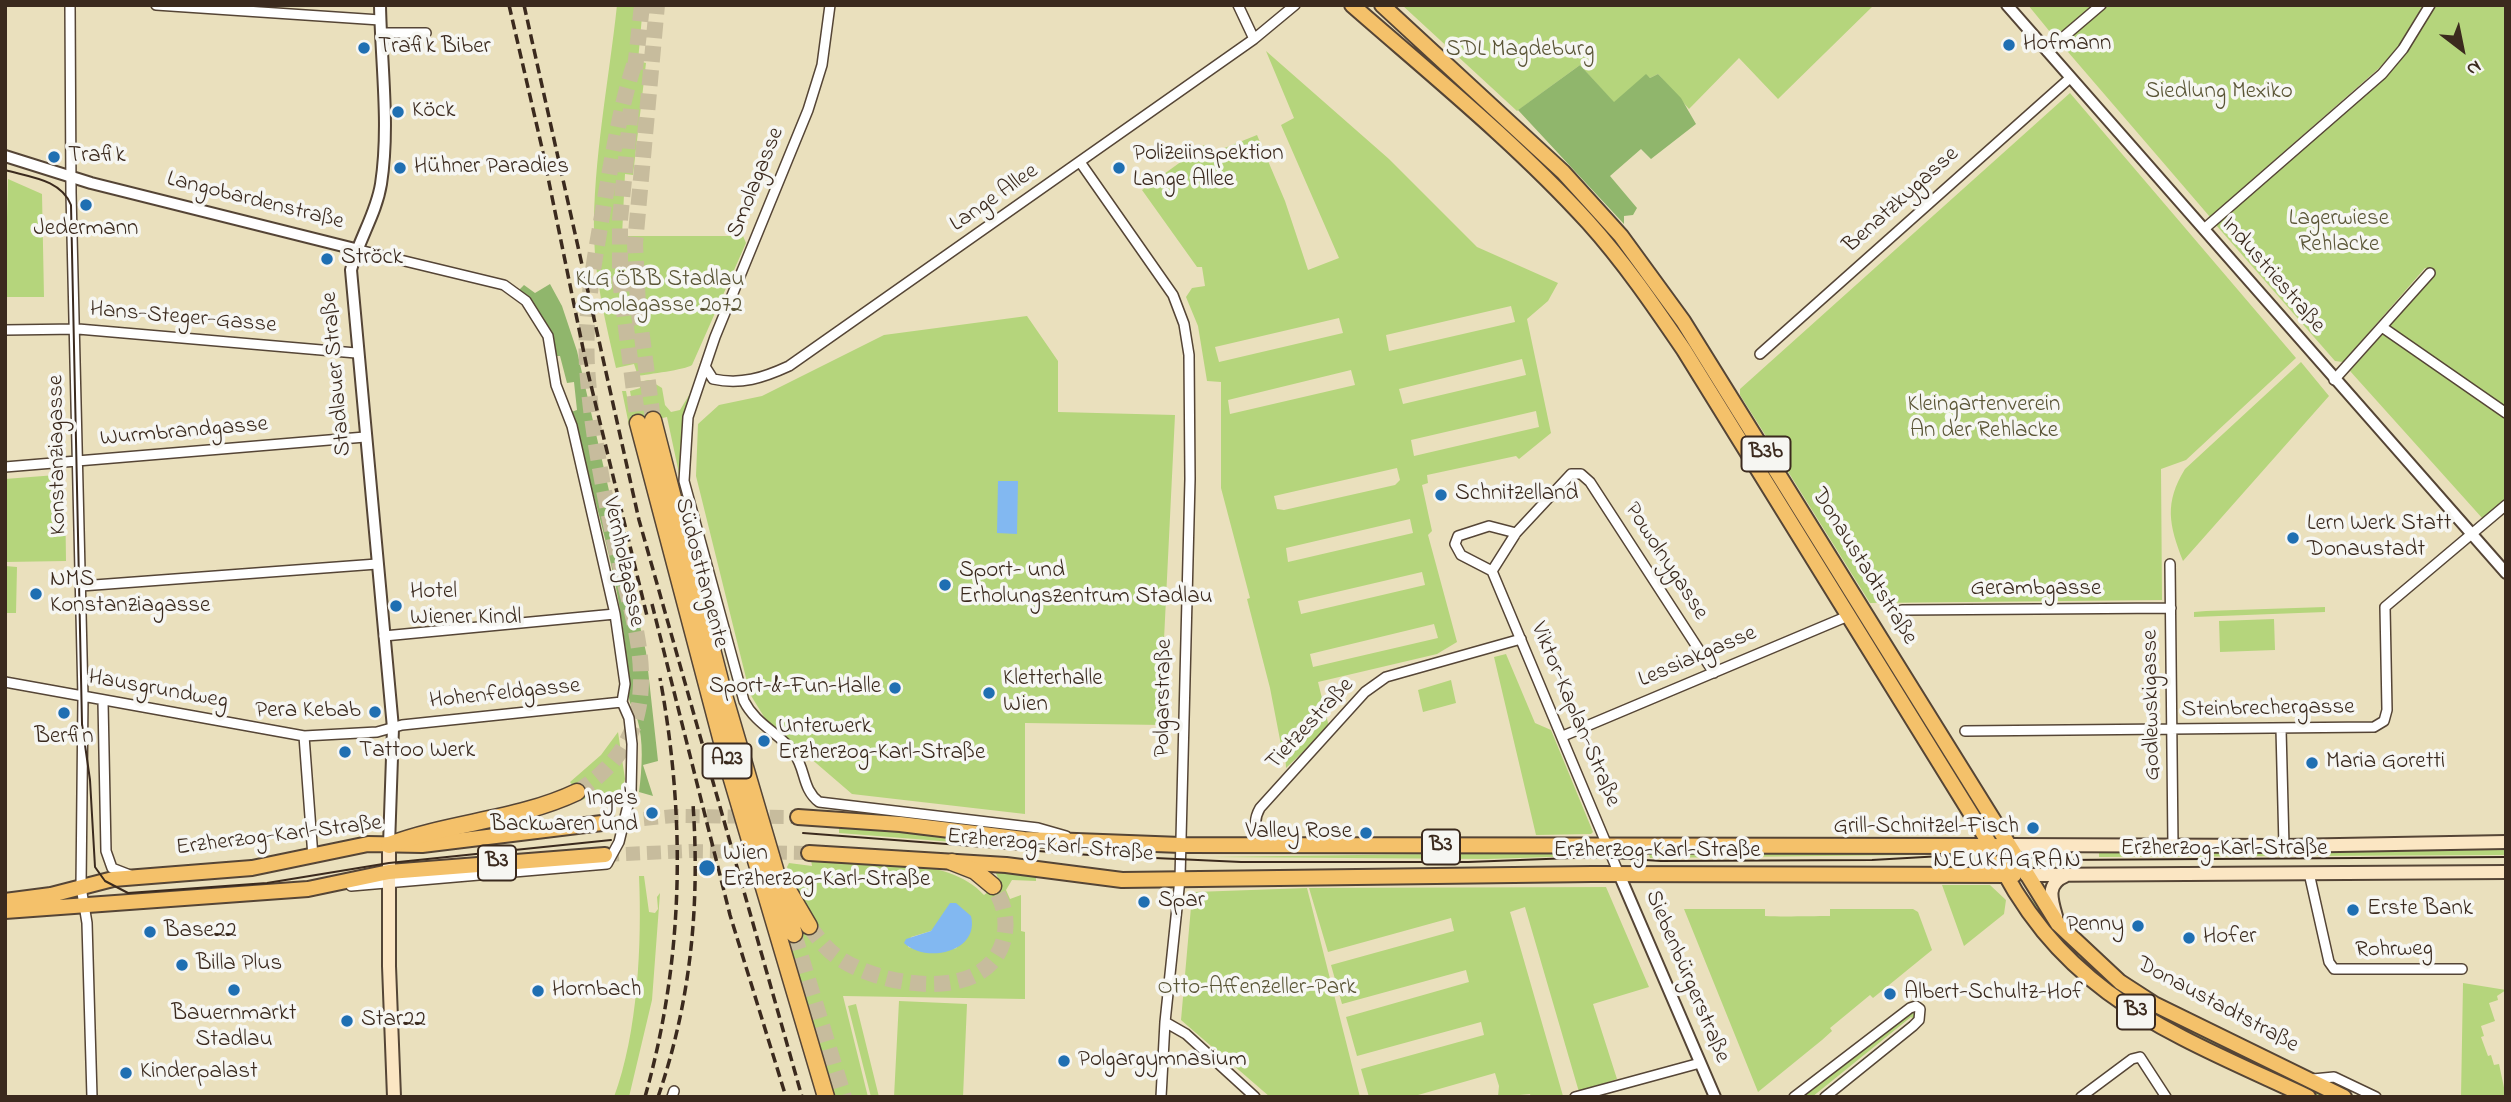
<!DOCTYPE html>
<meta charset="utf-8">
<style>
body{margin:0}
#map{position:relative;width:2511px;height:1102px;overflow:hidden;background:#eae0bd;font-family:"Indie Flower",sans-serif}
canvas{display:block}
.frame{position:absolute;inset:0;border:7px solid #3b2a1e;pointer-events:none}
.north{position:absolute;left:2427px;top:14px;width:70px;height:70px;-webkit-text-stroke:5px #f6f6f2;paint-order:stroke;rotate:148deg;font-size:19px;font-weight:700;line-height:28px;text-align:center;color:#3b2a1e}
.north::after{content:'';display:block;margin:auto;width:24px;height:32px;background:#3b2a1e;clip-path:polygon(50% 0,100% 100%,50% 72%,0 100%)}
</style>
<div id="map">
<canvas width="2511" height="1102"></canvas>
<div class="frame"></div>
<div class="north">N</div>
</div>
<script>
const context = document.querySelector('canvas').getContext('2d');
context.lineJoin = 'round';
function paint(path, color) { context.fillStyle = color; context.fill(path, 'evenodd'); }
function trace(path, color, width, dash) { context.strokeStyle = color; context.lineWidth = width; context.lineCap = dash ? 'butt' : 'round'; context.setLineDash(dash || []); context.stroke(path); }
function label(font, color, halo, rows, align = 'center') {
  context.font = font + ' "Indie Flower",sans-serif'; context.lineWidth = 7; context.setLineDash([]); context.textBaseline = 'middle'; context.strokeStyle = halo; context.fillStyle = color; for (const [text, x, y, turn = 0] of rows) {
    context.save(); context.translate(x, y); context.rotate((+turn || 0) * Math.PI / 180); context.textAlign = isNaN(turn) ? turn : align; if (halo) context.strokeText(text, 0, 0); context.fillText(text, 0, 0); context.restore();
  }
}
const green = new Path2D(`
 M 617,5 L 643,5 L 638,61 L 646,63 L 633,175 L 625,174 L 622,236 L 743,236 L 746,243 L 692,365 C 685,370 648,374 638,376 L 634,364 L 616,368 C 606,324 595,280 594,235 C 593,161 609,80 617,5 Z
 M 1402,5 L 1874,5 L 1778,99 L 1739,58 L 1689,109 L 1658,74 L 1650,78 L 1646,75 L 1614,103 L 1580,65 L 1517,111 Z
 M 2028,5 L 2093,5 L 2055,38 Z
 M 2108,5 L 2423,5 L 2397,50 L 2378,69 L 2210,217 L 2062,45 Z
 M 2434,5 L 2506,5 L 2506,499 L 2483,519 L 2350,371 L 2432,278 L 2430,270 L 2425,268 L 2343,362 L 2335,361 L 2216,225 L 2385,76 L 2408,51 Z
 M 1266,51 L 1389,159 L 1477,247 L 1558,283 L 1548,301 L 1527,319 L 1551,433 L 1519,459 L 1516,456 L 1427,475 L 1428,483 L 1422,485 L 1432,531 L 1428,535 L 1457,642 L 1437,654 L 1318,682 L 1329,727 L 1286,768 L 1285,750 L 1282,750 L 1270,688 L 1247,599 L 1250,598 L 1221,488 L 1221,382 L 1207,381 L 1198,326 L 1186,297 L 1192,288 L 1205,286 L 1202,267 L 1197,267 L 1142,190 L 1204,145 L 1212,153 L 1257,135 L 1285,201 L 1308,270 L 1339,258 L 1281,125 L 1294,118 ZM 1511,306 L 1515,322 L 1389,351 L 1386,335 ZM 1339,318 L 1343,333 L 1219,362 L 1215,347 ZM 1522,359 L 1526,375 L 1403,404 L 1399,389 ZM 1351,370 L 1355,385 L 1230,414 L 1228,400 ZM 1536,411 L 1539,427 L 1414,456 L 1411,440 ZM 1397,468 L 1400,480 L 1395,485 L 1284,510 L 1277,509 L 1274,496 ZM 1410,519 L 1413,533 L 1288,562 L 1286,548 ZM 1422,572 L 1425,585 L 1301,614 L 1298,601 ZM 1434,624 L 1438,638 L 1313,667 L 1310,654 Z
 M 2070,93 L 2296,358 L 2186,460 L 2161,469 L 2162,600 L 1870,603 L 1787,470 L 1788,464 L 1776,452 L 1740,395 L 1740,389 Z
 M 8,179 L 42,194 L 44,297 L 5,297 Z
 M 1027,316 L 1058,361 L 1058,412 L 1175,415 L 1160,721 L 1163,725 L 1025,723 L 1025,814 L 852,794 L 766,720 L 750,694 L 696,476 L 698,424 L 719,405 L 762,396 L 884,335 Z
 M 2301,362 L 2329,396 L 2183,561 C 2169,525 2164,503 2185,469 Z
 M 649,380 L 662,388 L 665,405 L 671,412 L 680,410 L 694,387 L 685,419 L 680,478 L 667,417 L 629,425 L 622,391 L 626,391 L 628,402 L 632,402 L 630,391 L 640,388 L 639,382 Z
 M 56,475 L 48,487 L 55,489 L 63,482 L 65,486 L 66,561 L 5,562 L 5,479 Z
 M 5,566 L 17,567 L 16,613 L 5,613 Z
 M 2325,607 L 2325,612 L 2194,617 L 2194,612 L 2206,611 Z
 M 2274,619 L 2275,650 L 2220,652 L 2219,621 Z
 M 1506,654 L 1535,723 L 1551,730 L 1593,832 L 1591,834 L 1536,835 L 1494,657 Z
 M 1451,680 L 1456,703 L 1423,712 L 1418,690 Z
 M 618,732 L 625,779 L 621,796 L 599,792 L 582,800 L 570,782 L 601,755 Z
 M 839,825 L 1033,845 L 1029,848 L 839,833 Z
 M 2506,850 L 2506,855 L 2099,857 L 2099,851 Z
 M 1583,852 L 1583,856 L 1487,859 L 1209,857 Z
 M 1908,852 L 1909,855 L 1650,858 L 1649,855 Z
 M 811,860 C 861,863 949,855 984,895 L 1000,883 L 995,871 L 1036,875 L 1036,881 L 1012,880 L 1006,890 L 1010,899 L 1021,895 L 1021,931 L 1025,932 L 1025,999 L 843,996 L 868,1097 L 834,1097 L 787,939 L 803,934 L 816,923 L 796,890 L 787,867 L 789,863 L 812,866 ZM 939,924 L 957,948 L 931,953 L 908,947 L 911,937 L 931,931 Z
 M 639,876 L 644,876 L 649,912 L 655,913 L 658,909 L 657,897 L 660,893 L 652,1000 L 629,1097 L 614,1097 C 638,1033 642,943 639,876 Z
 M 1942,885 L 1990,885 L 2006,900 L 2004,914 L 1964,946 Z
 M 1606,887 L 1649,987 L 1593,1004 L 1617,1079 L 1579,1092 L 1525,907 L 1510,912 L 1563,1096 L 1531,1097 L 1530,1094 L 1498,1097 L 1499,1086 L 1495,1073 L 1411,1097 L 1369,1097 L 1361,1069 L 1484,1035 L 1481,1022 L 1357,1056 L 1346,1017 L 1469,982 L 1466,970 L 1342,1004 L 1331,965 L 1454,931 L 1451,918 L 1328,952 L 1309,888 Z
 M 1307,888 L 1360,1097 L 1270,1097 L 1181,1020 L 1191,907 L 1195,892 Z
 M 2025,891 L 2066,943 L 2112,981 L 2332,1097 L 2320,1097 C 2205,1041 2096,1004 2023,892 Z
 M 1684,909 L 1765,909 L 1765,916 C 1784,917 1811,916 1830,916 L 1830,909 L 1913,909 L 1918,912 L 1932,950 L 1873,998 L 1870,995 L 1830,1028 L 1832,1031 L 1822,1040 L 1758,1092 Z
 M 2463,983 L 2506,990 L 2497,996 L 2498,1000 L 2489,1003 L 2495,1021 L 2481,1026 L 2484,1036 L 2481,1037 L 2488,1056 L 2491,1055 L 2494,1065 L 2499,1064 L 2506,1097 L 2461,1097 Z
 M 899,1001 L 967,1004 L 963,1097 L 894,1097 Z
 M 856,1004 L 879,1097 L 871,1097 L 848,1006 Z
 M 1909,1009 L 1919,1012 L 1914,1020 L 1911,1017 L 1812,1097 L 1802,1097 Z`);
const forest = new Path2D(`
 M 1580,65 L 1614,102 L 1646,74 L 1650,78 L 1658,74 L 1681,98 L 1696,124 L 1651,159 L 1641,149 L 1610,176 L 1637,208 L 1633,215 L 1624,216 L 1624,224 L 1518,110 Z
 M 550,284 L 562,306 L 577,351 L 646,652 L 658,761 L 643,765 L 653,796 L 639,792 C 642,768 644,741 637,718 C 635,711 630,706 629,698 C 627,600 596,506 571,412 L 577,410 L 574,382 L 567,383 L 560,356 L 556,356 C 554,329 538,307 519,290 L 524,285 L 535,293 Z`);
const water = new Path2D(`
 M 998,481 L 1018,481 L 1017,534 L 997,533 Z
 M 950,903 L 956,903 L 971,916 C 980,952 926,964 904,943 L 906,939 L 931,931 Z`);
const primaryTunnel = new Path2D(`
 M 602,823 L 674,816 L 798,817
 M 605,855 L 690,851 L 809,853`);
const motorwayTunnel = new Path2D(`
 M 635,69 L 642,5
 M 631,109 L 620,220 L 620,280 L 638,423
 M 653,420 L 638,306 L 635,244 L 657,5
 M 577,792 C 607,773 631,746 638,710 C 649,657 628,600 616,549 C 603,488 591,428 587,366 C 584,311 595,258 604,204 C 613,155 620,106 636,59
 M 809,926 C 818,938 828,952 842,960 C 883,986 984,1004 1003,942 C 1009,921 1004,903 993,886
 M 794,934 L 844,1097`);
const minor = new Path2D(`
 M 70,5 L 71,193 L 83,697 L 81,887 L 87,923 L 92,1097
 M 156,5 L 380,20
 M 830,5 L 822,65 L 808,110 L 715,337 L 688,417 L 684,481 L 744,701 C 756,725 780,733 794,753 C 806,770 802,789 819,802 L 1038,828 L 1066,836
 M 1238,5 L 1254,39
 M 381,33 L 426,33
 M 2047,51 L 2101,5
 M 1080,162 L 1173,295 L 1184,324 L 1189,355 L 1190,479 L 1180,879 L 1165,1022 L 1161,1097
 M 2204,229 L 2382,74 L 2403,49 L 2430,5
 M 2382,327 L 2506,413
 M 5,330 L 78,329 L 356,353
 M 1760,354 L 2070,78
 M 706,368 L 713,379 C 741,385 763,378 789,366 L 1254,39 L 1295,5
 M 2334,380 L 2430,273
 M 5,467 L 365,437
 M 2170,564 L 2173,845
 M 1492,571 L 1461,555 L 1455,544 L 1458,536 L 1489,526 L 1516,533
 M 81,586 L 377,564
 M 1902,610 L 2171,608
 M 384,636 L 615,614
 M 5,682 L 304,736 L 377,732 L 402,725 L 622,702
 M 103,702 L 106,851 L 112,868 L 130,875
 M 2281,729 L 2284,846
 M 1965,731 L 2374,727 L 2384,721 L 2387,710 L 2385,607 L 2506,505
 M 304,736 L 313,857
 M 1563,736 L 1848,616
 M 1268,844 C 1255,834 1252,822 1260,808 L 1365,692 L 1386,677 L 1521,639
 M 2309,873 L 2329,962 L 2334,969 L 2462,969
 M 1619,874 L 1492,571 L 1516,533 L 1571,474 L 1581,474 L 1590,482 L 1714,673
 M 351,886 L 607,864 L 619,842 L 631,793 L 632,744 L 629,718 L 622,702 L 625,684 L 615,614 L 572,426 L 556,385 L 548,336 L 526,301 L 504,285 L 359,250
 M 1165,1022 L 1186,1034 L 1255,1097
 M 2313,1079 L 2334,1077 L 2376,1097
 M 672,1097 L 674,1091
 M 1575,1097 L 1700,1063
 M 1794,1097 L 1910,1008 L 1916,1006 L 1920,1009 L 1919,1020 L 1913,1026 L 1825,1097
 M 2081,1097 L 2132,1059 L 2140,1057 L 2166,1097`);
const tertiary = new Path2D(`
 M 380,5 C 381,63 390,126 381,184 C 376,215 358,240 351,270 L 393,728 L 389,845
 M 2007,5 L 2506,573
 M 5,156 L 91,183 L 359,250
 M 1619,874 L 1715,1097`);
const secondary = new Path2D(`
 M 389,845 L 389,966 L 394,1097
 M 2008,845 L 2284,846 L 2506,842
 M 2026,875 L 2506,872
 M 2056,916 C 2051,899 2046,884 2065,876`);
const primary = new Path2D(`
 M 1352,5 C 1432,75 1516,143 1588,222 C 1624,262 1654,306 1684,350 L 1991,846 C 2060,995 2169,1032 2308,1097
 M 1382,5 L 1563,172 L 1621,236 L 1683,321 L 2058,924 L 2120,982 L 2154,1004 L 2344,1097
 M 798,817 L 900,824 L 1024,839 L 1181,845 L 1996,846
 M 809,853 L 1006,865 L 1122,880 L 1592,874 L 2014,875
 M 5,901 L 51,895 L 113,879 L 252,868 L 368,844 L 422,845 L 602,823
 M 5,911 L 308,889 L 389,872 L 605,855`);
const motorway = new Path2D(`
 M 653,420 L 723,692 L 794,934
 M 638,423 L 731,776 L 826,1097
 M 389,845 C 450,822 518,820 577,792
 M 952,862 L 975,871 L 993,886
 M 785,885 L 809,926`);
const tram = new Path2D(`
 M 5,170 C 29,177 61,179 71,205 L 82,724 L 90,780 L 95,867 L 105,881 L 128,893 L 267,883 L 389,863 L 611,840
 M 803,833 L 1090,855 L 1241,862 L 1468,862 L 1598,857 L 1661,861 L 1872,860 L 1977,854 L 2059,860 L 2506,857`);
const rail = new Path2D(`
 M 509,5 L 542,148 L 588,373 L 647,616
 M 524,5 L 639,520 L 802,1097
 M 652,604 L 730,915 L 786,1097
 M 645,1097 C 684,959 686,819 660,678
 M 658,1097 C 691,1001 700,905 693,804`);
const markers = [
 [2009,45,7,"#1f6fb2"],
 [364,48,7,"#1f6fb2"],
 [398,112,7,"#1f6fb2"],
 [54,157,7,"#1f6fb2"],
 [400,168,7,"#1f6fb2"],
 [1119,168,7,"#1f6fb2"],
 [86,205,7,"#1f6fb2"],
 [327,259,7,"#1f6fb2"],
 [1441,495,7,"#1f6fb2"],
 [2293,538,7,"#1f6fb2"],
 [945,585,7,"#1f6fb2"],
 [36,594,7,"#1f6fb2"],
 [396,606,7,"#1f6fb2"],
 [895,688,7,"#1f6fb2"],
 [989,693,7,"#1f6fb2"],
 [375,712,7,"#1f6fb2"],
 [64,713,7,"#1f6fb2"],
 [764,741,7,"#1f6fb2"],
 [345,752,7,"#1f6fb2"],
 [2312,763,7,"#1f6fb2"],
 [652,813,7,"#1f6fb2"],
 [2033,828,7,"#1f6fb2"],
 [1366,833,7,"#1f6fb2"],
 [707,868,9,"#1f6fb2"],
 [1144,902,7,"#1f6fb2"],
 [2353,910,7,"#1f6fb2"],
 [2138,926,7,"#1f6fb2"],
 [150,932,7,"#1f6fb2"],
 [2189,938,7,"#1f6fb2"],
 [182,965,7,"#1f6fb2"],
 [234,990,7,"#1f6fb2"],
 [538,991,7,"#1f6fb2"],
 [1890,994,7,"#1f6fb2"],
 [347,1021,7,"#1f6fb2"],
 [1064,1061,7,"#1f6fb2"],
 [126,1073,7,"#1f6fb2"]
];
const shields = [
 [1766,454,49],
 [727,761,49],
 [1441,847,38],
 [497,863,38],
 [2136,1012,38]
];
const shieldNames = [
 ["B3b",1766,454],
 ["A23",727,761],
 ["B3",1441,847],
 ["B3",497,863],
 ["B3",2136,1012]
];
const poiNames = [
 ["Hofmann",2023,45],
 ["Trafik Biber",378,48],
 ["Köck",412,112],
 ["Polizeiinspektion",1133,155],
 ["Lange Allee",1133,181],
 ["Trafik",68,157],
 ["Hühner Paradies",414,168],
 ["Jedermann",86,230,"center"],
 ["Ströck",341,259],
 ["Schnitzelland",1455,495],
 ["Lern Werk Statt",2307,525],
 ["Donaustadt",2307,551],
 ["Sport- und",959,572],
 ["Erholungszentrum Stadlau",959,598],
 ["NMS",50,581],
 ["Konstanziagasse",50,607],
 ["Hotel",410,593],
 ["Wiener Kindl",410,619],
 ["Kletterhalle",1003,680],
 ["Wien",1003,706],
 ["Sport-&-Fun-Halle",881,688,"right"],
 ["Pera Kebab",361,712,"right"],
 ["Unterwerk",778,728],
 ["Erzherzog-Karl-Straße",778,754],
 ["Berfin",64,738,"center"],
 ["Tattoo Werk",359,752],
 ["Maria Goretti",2326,763],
 ["Inge's",638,800,"right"],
 ["Backwaren und",638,826,"right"],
 ["Grill-Schnitzel-Fisch",2019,828,"right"],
 ["Valley Rose",1352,833,"right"],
 ["Wien",723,855],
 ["Erzherzog-Karl-Straße",723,881],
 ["Spar",1158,902],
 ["Erste Bank",2367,910],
 ["Penny",2124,926,"right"],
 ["Base22",164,932],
 ["Hofer",2203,938],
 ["Billa Plus",196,965],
 ["Hornbach",552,991],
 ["Albert-Schultz-Hof",1904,994],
 ["Bauernmarkt",234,1015,"center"],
 ["Stadlau",234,1041,"center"],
 ["Star22",361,1021],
 ["Polgargymnasium",1078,1061],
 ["Kinderpalast",140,1073]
];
const parkNames = [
 ["SDL Magdeburg",1520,51],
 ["Siedlung Mexiko",2219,93],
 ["Lagerwiese",2339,220],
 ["Rehlacke",2339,246],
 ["KLG ÖBB Stadlau",660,281],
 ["Smolagasse 2072",660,307],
 ["Kleingartenverein",1984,406],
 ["An der Rehlacke",1984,432],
 ["Otto-Affenzeller-Park",1257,989]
];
const streetNames = [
 ["Smolagasse",757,183,-68],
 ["Lange Allee",995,199,-35],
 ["Benatzkygasse",1902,201,-42],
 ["Langobardenstraße",255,202,14],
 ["Industriestraße",2272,276,49],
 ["Hans-Steger-Gasse",183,319,5],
 ["Stadlauer Straße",338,374,-95],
 ["Wurmbrandgasse",184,433,-5],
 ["Konstanziagasse",59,455,-91],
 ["Vernholzgasse",622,562,78],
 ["Powolnygasse",1665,562,57],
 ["Donaustadtstraße",1863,567,58],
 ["Südosttangente",700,573,75],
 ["Gerambgasse",2036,590],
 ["Lessiakgasse",1698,658,-23],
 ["Hausgrundweg",158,691,10],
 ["Hohenfeldgasse",505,695,-6],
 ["Polgarstraße",1165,698,-89],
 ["Godlewskigasse",2153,705,-91],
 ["Steinbrechergasse",2268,710,-1],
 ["Viktor-Kaplan-Straße",1574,715,67],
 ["Tietzestraße",1311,725,-47],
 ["Erzherzog-Karl-Straße",279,837,-7],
 ["Erzherzog-Karl-Straße",1050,847,5],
 ["Erzherzog-Karl-Straße",2224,850],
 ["Erzherzog-Karl-Straße",1657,852],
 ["Rohrweg",2394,951,-1],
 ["Siebenbürgerstraße",1686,977,67],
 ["Donaustadtstraße",2217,1006,28]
];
const neighbourhoodNames = [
 ["NEUKAGRAN",2008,862]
];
paint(green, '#b5d57c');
paint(forest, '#90b66c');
paint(water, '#82b8f1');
trace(primaryTunnel, '#c7bc9d', 14, [14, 7]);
trace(motorwayTunnel, '#c7bc9d', 16, [16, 8]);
trace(minor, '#554536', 12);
trace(tertiary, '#554536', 14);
trace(secondary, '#554536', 16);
trace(primary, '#554536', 18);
trace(motorway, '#554536', 19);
trace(minor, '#fff', 9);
trace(tertiary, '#fff', 10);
trace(secondary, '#fbe6c3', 12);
trace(primary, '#f4c16a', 14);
trace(motorway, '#f4c16a', 16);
trace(tram, '#3b2a1e', 2);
trace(rail, '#3b2a1e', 3.5, [10, 5]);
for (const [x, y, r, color] of markers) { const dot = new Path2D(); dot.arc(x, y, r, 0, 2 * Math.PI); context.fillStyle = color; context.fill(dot); trace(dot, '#f6f6f2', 2.5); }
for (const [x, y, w] of shields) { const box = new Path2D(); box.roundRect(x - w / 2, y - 17.5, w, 35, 5); context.fillStyle = '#f6f6f2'; context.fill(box); trace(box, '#3b2a1e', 2); }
label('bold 21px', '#3b2a1e', null, shieldNames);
label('23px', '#3b2a1e', '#f6f6f2', poiNames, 'left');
label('23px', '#5a5536', '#f6f6f2', parkNames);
label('23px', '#3b2a1e', '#f6f6f2', streetNames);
context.letterSpacing = '2px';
label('24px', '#3b2a1e', '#f6f6f2', neighbourhoodNames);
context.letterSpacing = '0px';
</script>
